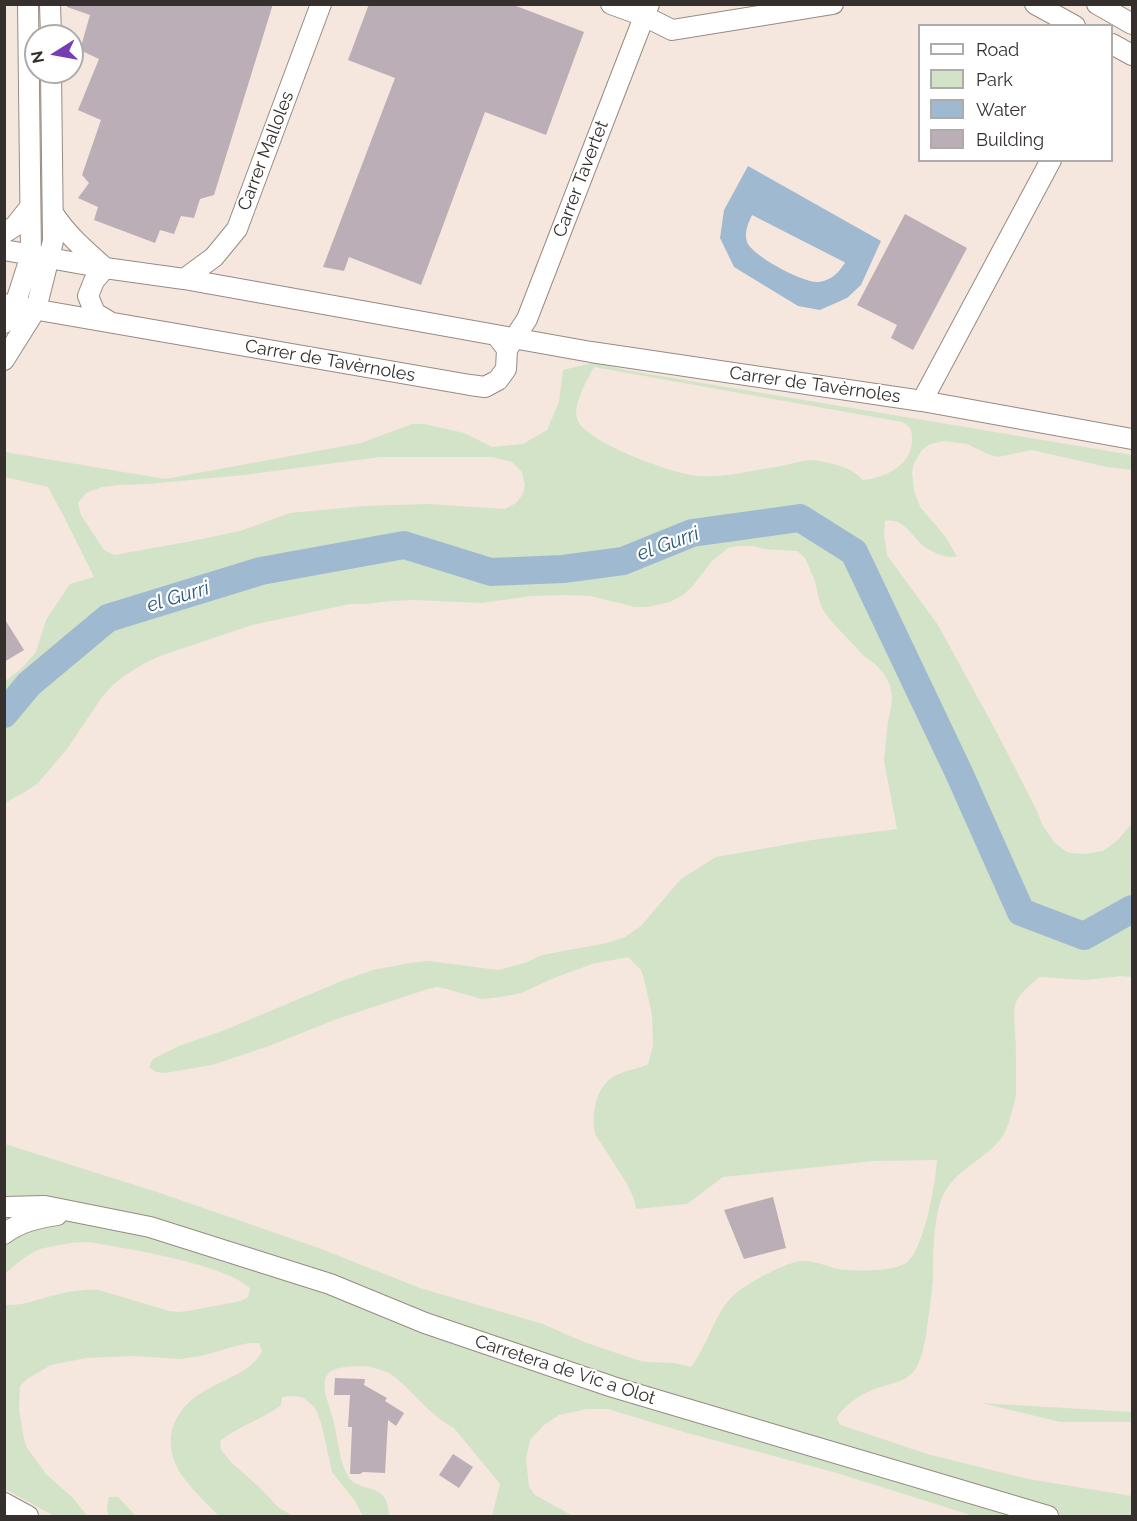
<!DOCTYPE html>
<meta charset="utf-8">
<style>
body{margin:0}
#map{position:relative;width:1137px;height:1521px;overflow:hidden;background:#f5e7de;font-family:Raleway,sans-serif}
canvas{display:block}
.frame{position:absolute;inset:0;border:6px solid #35302d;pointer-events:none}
.legend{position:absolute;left:918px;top:24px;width:195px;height:138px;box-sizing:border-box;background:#fff;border:2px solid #aeacab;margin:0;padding:8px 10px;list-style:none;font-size:18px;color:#35302d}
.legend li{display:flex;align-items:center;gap:12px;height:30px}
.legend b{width:30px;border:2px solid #aeacab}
.north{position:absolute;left:24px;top:24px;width:60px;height:60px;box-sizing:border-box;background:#fff;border:2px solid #aeacab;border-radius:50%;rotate:259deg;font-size:16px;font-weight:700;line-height:24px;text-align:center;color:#35302d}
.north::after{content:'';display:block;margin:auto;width:21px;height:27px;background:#763eb5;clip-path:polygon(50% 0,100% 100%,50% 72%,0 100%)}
</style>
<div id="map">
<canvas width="1137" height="1521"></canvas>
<div class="frame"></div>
<ul class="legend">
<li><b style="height:8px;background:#fff"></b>Road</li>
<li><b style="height:16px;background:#d2e3c7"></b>Park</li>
<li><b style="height:16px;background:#9fbad0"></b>Water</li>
<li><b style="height:16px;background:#bbaeb7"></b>Building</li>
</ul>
<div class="north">N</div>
</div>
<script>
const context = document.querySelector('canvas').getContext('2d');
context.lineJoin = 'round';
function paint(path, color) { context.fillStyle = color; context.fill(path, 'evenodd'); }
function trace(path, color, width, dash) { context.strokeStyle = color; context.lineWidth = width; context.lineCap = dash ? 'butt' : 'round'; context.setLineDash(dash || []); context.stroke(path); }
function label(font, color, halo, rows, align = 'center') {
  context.font = font + ' Raleway,sans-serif'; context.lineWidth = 4.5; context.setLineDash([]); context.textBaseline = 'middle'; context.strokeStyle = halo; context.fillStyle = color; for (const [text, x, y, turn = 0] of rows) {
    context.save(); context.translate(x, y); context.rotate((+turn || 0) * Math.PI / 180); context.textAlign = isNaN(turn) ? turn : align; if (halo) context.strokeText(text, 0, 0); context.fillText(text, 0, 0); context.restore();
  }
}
const green = new Path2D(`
 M 596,362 L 625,370 L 1132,455 L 1132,470 L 1107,467 L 1032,450 L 998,457 L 988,454 L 967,444 L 944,441 L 930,444 L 922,450 L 914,463 L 912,472 L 914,491 L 920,507 L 945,536 L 957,556 C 952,558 949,557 944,556 C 934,553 926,549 919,542 C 909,531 901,518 885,521 L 884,533 L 887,555 L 938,625 L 997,733 L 1036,809 L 1043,826 L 1055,843 L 1067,852 L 1072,853 L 1084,854 L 1103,851 L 1118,840 L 1132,823 L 1132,977 L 1121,976 L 1086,980 L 1039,977 C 1033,983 1021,992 1017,1000 C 1012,1008 1015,1022 1015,1031 C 1016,1046 1016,1061 1016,1077 C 1016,1086 1017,1095 1014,1104 C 1010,1117 1008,1131 999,1141 C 980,1163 950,1172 940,1203 C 933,1227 933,1255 933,1279 C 932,1293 930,1307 928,1320 C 926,1336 924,1354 916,1368 C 906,1384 888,1383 872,1390 C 858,1396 845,1405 837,1417 L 838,1422 L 841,1425 L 927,1454 L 1028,1479 L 1132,1496 L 1132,1516 L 974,1516 L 837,1473 L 684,1432 L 608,1409 L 587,1409 L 559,1415 L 544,1425 L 530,1440 L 526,1458 L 529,1487 L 535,1495 L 573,1516 L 492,1516 L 500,1484 L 454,1428 C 435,1418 421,1402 406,1387 C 401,1383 397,1378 392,1375 C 387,1371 377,1369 371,1367 C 361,1365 349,1366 339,1368 C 312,1374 331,1406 334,1423 C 338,1440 339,1460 348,1476 C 359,1495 389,1479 389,1516 L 363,1516 L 355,1501 L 332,1472 L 322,1426 L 317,1412 L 314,1407 L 304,1398 L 295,1396 L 282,1397 L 281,1405 C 262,1420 238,1426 220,1441 L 221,1450 L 232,1463 L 259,1487 L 279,1508 L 293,1516 L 219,1516 C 206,1503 185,1483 177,1467 C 161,1435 177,1406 206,1390 C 225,1379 253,1371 262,1351 L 259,1343 L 249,1343 L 240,1345 L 201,1356 L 180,1359 L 134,1356 L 86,1358 L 51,1365 L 27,1379 L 20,1386 L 19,1410 L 24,1439 L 27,1448 L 46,1474 L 74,1499 L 87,1516 L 54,1516 L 5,1489 L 5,1305 C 21,1306 36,1300 51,1296 C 67,1292 82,1289 99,1290 L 169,1311 L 178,1312 L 188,1311 L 241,1301 L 248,1297 L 250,1288 C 226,1267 156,1254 123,1248 C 111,1246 99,1243 86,1242 C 73,1242 58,1245 44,1248 C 33,1250 13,1266 5,1274 L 5,1144 L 160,1193 L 316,1247 L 420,1288 L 543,1324 L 584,1342 L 637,1360 L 646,1362 L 675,1363 L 691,1367 C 709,1344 716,1306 740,1290 C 754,1280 786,1262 802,1261 C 818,1260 832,1270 847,1270 C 861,1271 894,1271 906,1263 C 924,1251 936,1181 937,1160 L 874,1161 L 723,1177 L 687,1204 L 636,1209 L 634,1199 L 626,1182 L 595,1134 C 591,1111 596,1082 621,1073 C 630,1069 639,1069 648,1064 L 653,1046 L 652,1015 L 644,978 L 641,970 L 628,957 L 592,964 L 554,978 L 521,993 L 501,997 L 481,999 L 447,989 L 437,987 L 428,989 L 337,1019 L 269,1046 L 212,1065 L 165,1073 L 156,1072 L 149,1067 L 153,1059 L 179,1046 L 225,1030 L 344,980 L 373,970 L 410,963 L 429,961 L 498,970 L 525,963 L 542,955 L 607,943 L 625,937 L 641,926 L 681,879 L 716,857 L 812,840 L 897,829 L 884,761 L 888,721 L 891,707 L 892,696 L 890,685 L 884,674 L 875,664 L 864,656 L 832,622 L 825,613 L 820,603 L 815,581 L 805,558 L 797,551 L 763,549 L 753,546 L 738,546 L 728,548 L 712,561 L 692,587 L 683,595 L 670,602 L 648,607 L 635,607 L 590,596 L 566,595 L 532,596 L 481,603 L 414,600 L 391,601 L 365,604 L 350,604 L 252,625 L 160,656 L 145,663 L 124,676 L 114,684 L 102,697 L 67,749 L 38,783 L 28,790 L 5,803 L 5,681 L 21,669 L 36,652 L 46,620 L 70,584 L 94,577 L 62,513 L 48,487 L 5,477 L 5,452 L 165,479 L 361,443 L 412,424 L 424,424 L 464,433 L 492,447 L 523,444 L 547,430 L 559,402 L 563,370 ZM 594,367 L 902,422 C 909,425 912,429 912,437 C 914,464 886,478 863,480 C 852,467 829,462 813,460 C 803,460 791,464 781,466 C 754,470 726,478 699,476 C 675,475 584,442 577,419 C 573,404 587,380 594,367 ZM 380,457 L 492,457 L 512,462 L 522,472 L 525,485 L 523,494 L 516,503 L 505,509 L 429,504 L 364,506 L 290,513 L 240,531 L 192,541 L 114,555 L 104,550 L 81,515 L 78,503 L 86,493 L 102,487 L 119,485 L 147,484 L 244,475 Z
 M 981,1403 L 1132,1412 L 1132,1422 L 1061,1422 Z
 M 109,1497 L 118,1497 L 136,1516 L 108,1516 L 107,1506 Z`);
const water = new Path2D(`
 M 748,166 L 881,241 L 861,285 L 847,298 L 820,310 L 798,306 L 734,267 L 720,238 L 724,210 ZM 752,215 L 844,262 L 845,263 C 838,273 832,280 819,282 C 805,284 752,256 747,242 C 744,232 748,224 752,215 Z`);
const river = new Path2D(`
 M 4,714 L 29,684 L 108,618 L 261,571 L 404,545 L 491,572 L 563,569 L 623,561 L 692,533 L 800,518 L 854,552 L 959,773 L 1021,912 L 1084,936 L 1132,909`);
const building = new Path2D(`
 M 67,4 L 273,4 L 214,195 L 200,199 L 194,218 L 181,216 L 174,234 L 160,230 L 155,243 L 94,220 L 98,207 L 78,198 L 89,183 L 82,175 L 101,120 L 78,110 L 99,59 L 80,50 L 90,15 L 67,7 Z
 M 369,4 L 511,4 L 584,32 L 546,135 L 485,112 L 421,285 L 349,257 L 344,271 L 323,267 L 395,78 L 348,60 Z
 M 905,214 L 967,248 L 913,350 L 891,338 L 897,325 L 857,305 Z
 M 4,618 L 24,650 L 4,662 Z
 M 773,1197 L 786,1248 L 744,1259 L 724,1210 Z
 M 335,1378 L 365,1379 L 364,1385 L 387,1398 L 385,1401 L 404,1413 L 396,1426 L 388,1420 L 385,1473 L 363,1472 L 360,1474 L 350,1474 L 352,1427 L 348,1427 L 350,1395 L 334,1395 Z
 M 453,1454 L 473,1467 L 459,1488 L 439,1475 Z`);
const minor = new Path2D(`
 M 50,4 L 51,36
 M 611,4 L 644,16 L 672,30 L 833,4
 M 1035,4 L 1075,26
 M 1097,4 L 1132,24
 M 1112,44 L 1132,55
 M 53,213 C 67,235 86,251 105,268
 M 4,233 L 15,226 L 30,207
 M 4,250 L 105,268 L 184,279 L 496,335 L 507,349 L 506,369 L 498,380 L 485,387 L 470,385 L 4,304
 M 105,268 L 94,281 L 88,296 L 95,313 L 110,322
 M 184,279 L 214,257 L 237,229 L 321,4
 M 4,323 L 13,311 L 31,255 L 28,4
 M 496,335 L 591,352 L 922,401 L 1132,439
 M 508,348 L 527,319 L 649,4
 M 4,360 L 36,309 L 53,241 L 51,72
 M 922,401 L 1051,160
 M 4,1207 L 45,1206 L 150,1227 L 330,1284 L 425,1323 L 613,1387 L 1048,1516
 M 4,1234 C 19,1222 38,1218 57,1215
 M 4,1503 L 28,1516`);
const streetNames = [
 ["Carrer Malloles",266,151,-69],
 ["Carrer Tavertet",581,179,-69],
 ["Carrer de Tavèrnoles",330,361,10],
 ["Carrer de Tavèrnoles",815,385,8],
 ["Carretera de Vic a Olot",565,1370,18]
];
const waterNames = [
 ["el Gurri",668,544,-20],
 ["el Gurri",178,597,-17]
];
paint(green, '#d2e3c7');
paint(water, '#9fbad0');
trace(river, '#9fbad0', 28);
paint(building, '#bbaeb7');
trace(minor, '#978b83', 22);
trace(minor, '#fff', 20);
label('18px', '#35302d', '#fff', streetNames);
label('italic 20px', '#2a5878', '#fff', waterNames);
</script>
